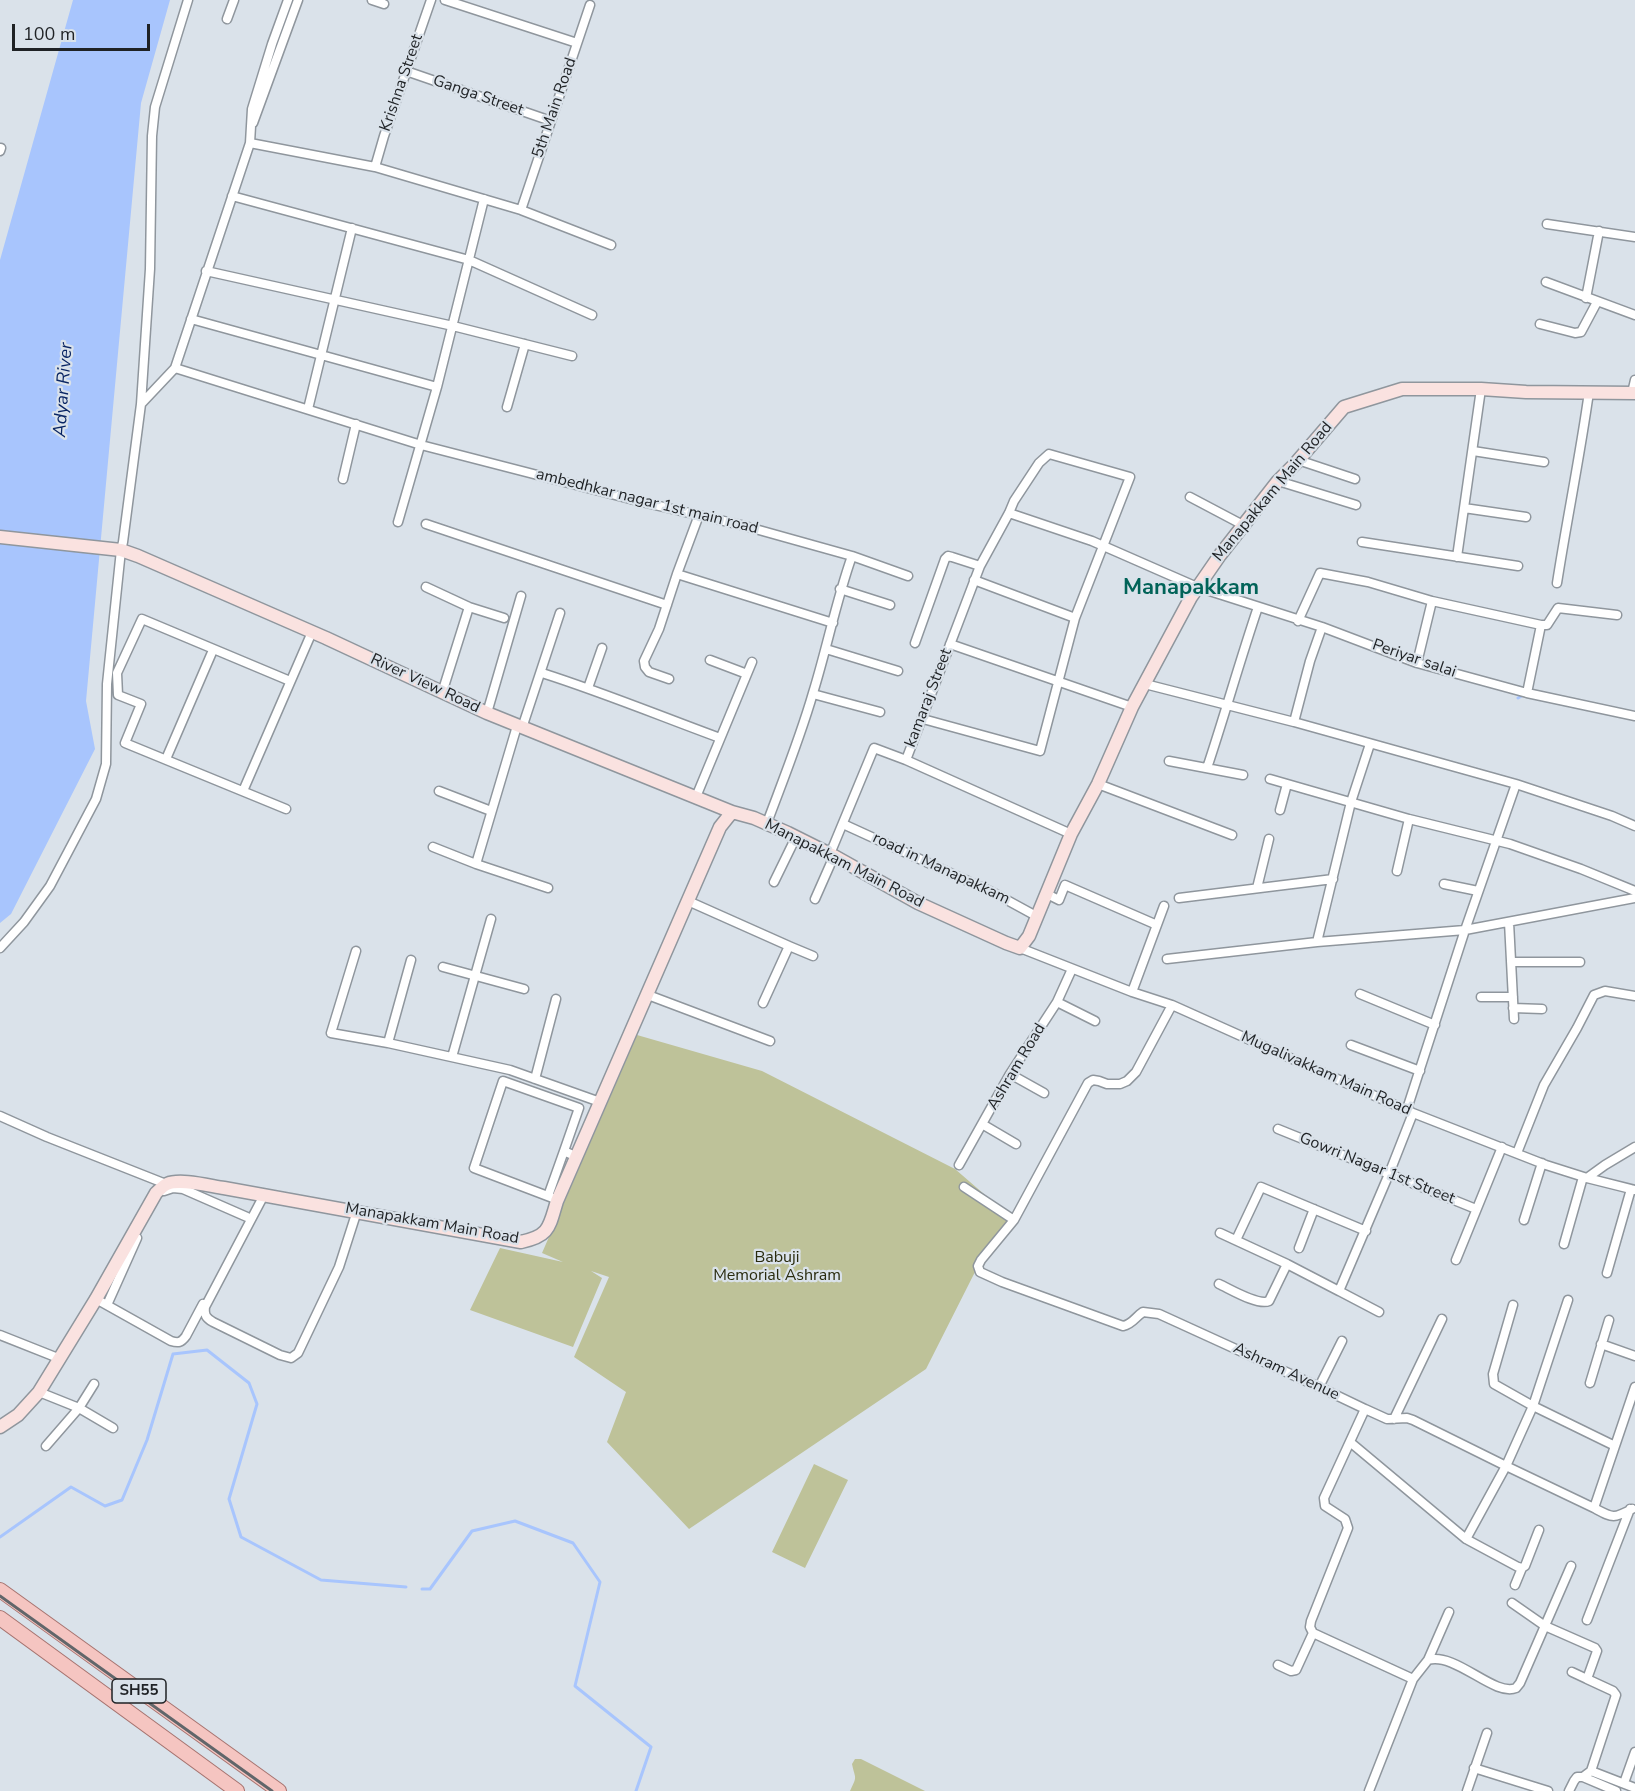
<!DOCTYPE html>
<style>
body{margin:0}
#map{position:relative;width:1635px;height:1791px;overflow:hidden;background:#dae2ea;font-family:"Nunito Sans",sans-serif}
canvas{display:block}
.scale{position:absolute;left:12px;top:24px;width:138px;height:27px;box-sizing:border-box;border:3px solid #1f2225;border-top:0;padding-left:8px;font-size:18px;line-height:21px;white-space:nowrap;color:#1f2225;-webkit-text-stroke:4px #dae2ea;paint-order:stroke}
</style>
<div id="map">
<canvas width="1635" height="1791"></canvas>
<div class="scale">100 m</div>
</div>
<script>
const context = document.querySelector('canvas').getContext('2d');
context.lineJoin = 'round';
function paint(path, color) { context.fillStyle = color; context.fill(path, 'evenodd'); }
function trace(path, color, width, dash) { context.strokeStyle = color; context.lineWidth = width; context.lineCap = dash ? 'butt' : 'round'; context.setLineDash(dash || []); context.stroke(path); }
function label(font, color, halo, rows, align = 'center') {
  context.font = font + ' "Nunito Sans",sans-serif'; context.lineWidth = 4.5; context.setLineDash([]); context.textBaseline = 'middle'; context.strokeStyle = halo; context.fillStyle = color; for (const [text, x, y, turn = 0] of rows) {
    context.save(); context.translate(x, y); context.rotate((+turn || 0) * Math.PI / 180); context.textAlign = isNaN(turn) ? turn : align; if (halo) context.strokeText(text, 0, 0); context.fillText(text, 0, 0); context.restore();
  }
}
const green = new Path2D(`
 M 637,1035 L 762,1071 L 955,1169 L 1014,1220 L 978,1266 L 926,1369 L 689,1529 L 607,1442 L 626,1392 L 574,1357 L 609,1277 L 591,1271 L 602,1278 L 573,1347 L 470,1310 L 500,1248 L 563,1262 L 542,1253 Z
 M 814,1464 L 848,1480 L 805,1568 L 772,1552 Z
 M 855,1759 L 861,1759 L 925,1791 L 850,1791 C 858,1775 855,1779 852,1764 Z`);
const water = new Path2D(`
 M 73,0 L 170,0 L 141,103 L 86,701 L 95,749 L 11,914 L 0,923 L 0,260 Z`);
const stream = new Path2D(`
 M 1518,698 L 1525,694
 M 0,1537 L 71,1487 L 105,1506 L 122,1500 L 147,1440 L 173,1354 L 207,1350 L 249,1383 L 257,1404 L 229,1499 L 241,1537 L 321,1580 L 406,1587
 M 422,1589 L 430,1589 L 472,1531 L 515,1521 L 573,1543 L 600,1582 L 575,1686 L 651,1747 L 636,1791`);
const street = new Path2D(`
 M 372,0 L 384,4
 M 445,0 L 577,43
 M 227,19 L 234,0
 M 406,71 L 551,121
 M 253,123 L 298,0
 M 250,143 L 375,167 L 521,210 L 611,245
 M 0,151 L 1,148
 M 375,167 L 384,136 L 431,0
 M 232,196 L 469,260 L 592,315
 M 521,210 L 590,5
 M 1547,224 L 1635,237
 M 206,271 L 453,326 L 572,356
 M 1546,282 L 1635,315
 M 1586,298 L 1599,231
 M 191,319 L 437,387
 M 1540,324 L 1575,333 L 1581,332 L 1597,302
 M 175,368 L 421,445 L 642,502 L 741,525 L 852,556 C 836,601 827,648 813,693 C 800,738 783,780 767,823
 M 1632,393 L 1635,380
 M 141,404 L 150,269 L 152,136 L 155,107 L 188,0
 M 507,407 L 525,344
 M 308,409 L 352,228
 M 1473,451 L 1544,462
 M 1298,460 L 1355,479
 M 343,479 L 356,424
 M 1278,481 L 1356,505
 M 1190,497 L 1243,525
 M 1464,508 L 1526,517
 M 1009,513 L 1092,541 L 1197,587 L 1322,627 L 1417,663 L 1527,693 L 1635,716
 M 398,522 L 437,387 L 484,199
 M 426,524 L 667,605
 M 1362,542 L 1518,566
 M 852,556 L 908,576
 M 1457,557 L 1481,389
 M 677,574 L 699,515
 M 974,580 L 1075,618
 M 1557,583 C 1567,519 1580,456 1589,392
 M 426,587 L 469,607 L 504,618
 M 840,589 L 890,605
 M 1298,621 L 1320,573 L 1368,582 L 1432,601 L 1541,625 L 1547,625 L 1558,608 L 1617,615
 M 915,643 L 945,559 L 948,556 L 952,557 L 980,566
 M 950,644 L 1132,707
 M 826,649 L 898,671
 M 710,660 L 747,674
 M 1417,663 L 1432,601
 M 542,673 C 602,692 660,716 720,738
 M 669,679 L 649,672 L 645,667 L 644,661 L 659,629 L 677,574 L 833,623
 M 1145,684 L 1294,722 L 1516,784 L 1612,816 L 1635,826
 M 588,688 L 602,648
 M 442,693 L 469,607
 M 1527,693 L 1541,625
 M 813,694 L 880,712
 M 487,713 L 521,596
 M 1294,722 L 1310,661 L 1322,627
 M 517,726 L 476,864 L 548,888
 M 522,728 L 560,613
 M 166,759 L 213,650
 M 906,760 L 1071,834
 M 1169,761 L 1243,775
 M 1207,768 C 1225,714 1240,660 1258,607
 M 1270,779 L 1409,819 L 1510,844 L 1581,869 L 1635,891
 M 1098,784 L 1232,835
 M 1516,784 L 1465,930 L 1635,898
 M 243,791 L 312,632
 M 439,791 L 491,811
 M 696,797 L 752,662
 M 286,809 L 125,743 L 141,704 L 118,695 L 117,673 L 142,619 L 290,681
 M 1280,810 L 1287,784
 M 843,824 L 994,893 L 1038,917
 M 433,847 L 476,864
 M 830,854 L 874,748 L 906,760 L 980,566 L 1009,513 L 1014,501 L 1039,463 L 1049,454 L 1130,477 L 1075,618 L 1040,751 L 923,719
 M 1397,871 L 1409,819
 M 774,882 L 796,837
 M 1444,884 L 1478,891
 M 1257,888 L 1269,839
 M 1047,894 L 1059,900 L 1065,885 L 1157,925
 M 1179,898 L 1333,879
 M 815,899 L 834,856
 M 688,901 L 789,946 L 763,1003
 M 1509,922 L 1514,1019
 M 1317,942 L 1351,802 L 1370,744
 M 789,946 L 813,956
 M 0,948 L 24,922 L 50,886 L 96,799 L 106,764 L 107,684 L 121,550 L 123,542 L 141,404 L 175,368 L 250,143 L 252,109 L 272,44 L 288,0
 M 1020,948 L 1132,992 L 1172,1005 L 1413,1113 L 1546,1165 L 1587,1178 L 1635,1190
 M 356,951 L 331,1033 L 388,1043 L 510,1070 L 600,1102
 M 1167,959 L 1317,942 L 1465,930 L 1407,1109
 M 1511,962 L 1580,962
 M 443,967 L 524,989
 M 1132,992 L 1164,906
 M 1360,994 L 1435,1025
 M 648,995 L 770,1041
 M 1481,997 L 1513,997
 M 1057,1002 L 1095,1021
 M 1172,1005 L 1136,1072 L 1127,1081 L 1120,1084 L 1107,1084 L 1099,1081 L 1093,1080 L 1088,1083 L 1014,1220 L 981,1260 L 978,1266 L 980,1272 L 1002,1282 L 1123,1326 C 1133,1324 1135,1317 1143,1312 L 1159,1314 L 1319,1387 L 1365,1409 L 1324,1498 L 1325,1506 L 1345,1519 L 1348,1528 L 1311,1621 L 1310,1627 L 1313,1633 L 1413,1679
 M 1513,1008 L 1542,1009
 M 388,1043 L 411,960
 M 1351,1045 L 1420,1071
 M 452,1057 L 491,919
 M 1010,1074 L 1044,1093
 M 535,1079 L 556,999
 M 0,1116 L 47,1137 L 166,1184
 M 982,1124 L 1016,1144
 M 1278,1129 L 1476,1209
 M 1517,1153 L 1544,1085 L 1577,1028 L 1594,995 L 1605,991 L 1635,996
 M 959,1165 L 1010,1074 L 1057,1002 L 1072,969
 M 1587,1178 L 1605,1165 L 1635,1147
 M 964,1187 L 1014,1220
 M 164,1191 L 173,1188 L 183,1189 L 247,1217
 M 264,1195 L 205,1307 C 204,1315 206,1318 213,1322 L 280,1355 L 291,1358 L 298,1353 L 339,1267 L 357,1211
 M 548,1196 L 564,1151
 M 558,1200 L 474,1168 L 503,1081 L 579,1108 L 564,1151 L 577,1157
 M 1524,1220 L 1542,1163
 M 1220,1233 L 1287,1264
 M 1236,1240 L 1261,1187 L 1366,1231
 M 1564,1244 L 1583,1177
 M 1299,1248 L 1314,1209
 M 1456,1260 L 1502,1147
 M 1607,1273 L 1631,1189
 M 1219,1284 C 1230,1289 1258,1306 1269,1301 L 1287,1264 L 1339,1291
 M 96,1299 L 171,1341 C 178,1343 181,1343 186,1336 L 203,1304
 M 107,1305 L 137,1238
 M 1513,1305 L 1493,1374 L 1494,1384 L 1533,1406 L 1615,1446
 M 1379,1312 L 1339,1291 L 1389,1174 L 1413,1113
 M 0,1335 L 58,1358
 M 1601,1344 L 1635,1356
 M 1590,1383 L 1609,1320
 M 1319,1387 L 1342,1341
 M 39,1392 L 79,1408 L 113,1428
 M 1365,1409 L 1387,1419 L 1407,1418 L 1413,1420 L 1506,1466 L 1533,1406 L 1568,1300
 M 1394,1419 L 1442,1319
 M 1350,1442 L 1466,1539 L 1506,1466 L 1594,1508 L 1635,1387
 M 46,1446 L 79,1408 L 94,1384
 M 1594,1508 C 1613,1518 1613,1519 1632,1509
 M 1466,1539 L 1518,1567 L 1522,1568 L 1525,1566 L 1539,1530
 M 1515,1585 L 1522,1568
 M 1512,1603 L 1545,1626 L 1595,1648 L 1597,1651 L 1587,1679 L 1613,1691 L 1616,1695 L 1591,1771 L 1583,1777 L 1616,1791
 M 1587,1620 L 1630,1509
 M 1428,1660 L 1449,1612
 M 1278,1665 L 1291,1671 L 1296,1670 L 1313,1633
 M 1572,1672 L 1587,1679
 M 1474,1768 L 1548,1791
 M 1591,1771 L 1635,1788
 M 1624,1783 L 1635,1752
 M 1369,1791 L 1413,1679 L 1428,1660 C 1456,1652 1494,1697 1516,1688 L 1520,1683 L 1571,1566
 M 1467,1791 L 1487,1733
 M 1569,1791 L 1574,1781 L 1577,1777 L 1583,1777`);
const secondary = new Path2D(`
 M 0,537 L 121,550 L 138,556 L 326,638 L 487,713 L 732,812 L 754,818 L 788,833 L 834,856 L 918,903 L 1006,943 L 1020,948 L 1029,936 L 1071,834 L 1098,784 L 1132,707 L 1191,597 L 1220,555 L 1278,481 L 1295,464 L 1344,407 L 1402,389 L 1481,389 L 1526,392 L 1635,393
 M 0,1427 L 18,1415 L 39,1392 L 96,1299 L 156,1193 C 159,1190 163,1186 167,1184 C 180,1178 210,1186 224,1188 L 521,1242 C 550,1236 549,1227 557,1201 L 720,827 L 732,812`);
const primary = new Path2D(`
 M 0,1590 L 279,1791
 M 0,1618 L 237,1791`);
const rail = new Path2D(`
 M 0,1596 L 272,1791`);
const shields = [
 [139,1691,54]
];
const shieldNames = [
 ["SH55",139,1691]
];
const streetNames = [
 ["Krishna Street",402,83,-71],
 ["Ganga Street",478,96,19],
 ["5th Main Road",555,108,-71],
 ["Manapakkam Main Road",1273,492,-50],
 ["ambedhkar nagar 1st main road",647,502,14],
 ["Periyar salai",1414,659,19],
 ["River View Road",425,684,25],
 ["kamaraj Street",929,698,-69],
 ["Manapakkam Main Road",844,864,27],
 ["road in Manapakkam",941,869,25],
 ["Ashram Road",1017,1067,-59],
 ["Mugalivakkam Main Road",1326,1074,24],
 ["Gowri Nagar 1st Street",1377,1169,22],
 ["Manapakkam Main Road",432,1224,10],
 ["Ashram Avenue",1286,1372,25]
];
const parkNames = [
 ["Babuji",777,1258],
 ["Memorial Ashram",777,1276]
];
const waterNames = [
 ["Adyar River",64,390,-86]
];
const districtNames = [
 ["Manapakkam",1191,589]
];
paint(green, '#bec299');
paint(water, '#a8c5fd');
trace(stream, '#a8c5fd', 3);
trace(street, '#8f969d', 11);
trace(secondary, '#8f969d', 15);
trace(primary, '#a6736f', 16);
trace(street, '#fff', 8);
trace(secondary, '#fae2e0', 12);
trace(primary, '#f5c5c1', 14);
trace(rail, '#61666a', 3);
for (const [x, y, w] of shields) { const box = new Path2D(); box.roundRect(x - w / 2, y - 12, w, 24, 4.5); context.fillStyle = '#dae2ea'; context.fill(box); trace(box, '#1f2225', 1.5); }
label('bold 15px', '#1f2225', null, shieldNames);
label('16px', '#1f2225', '#dae2ea', streetNames);
label('16px', '#292b0e', '#dae2ea', parkNames);
label('italic 18px', '#092564', '#dae2ea', waterNames);
label('bold 22px', '#016358', '#dae2ea', districtNames);
</script>
